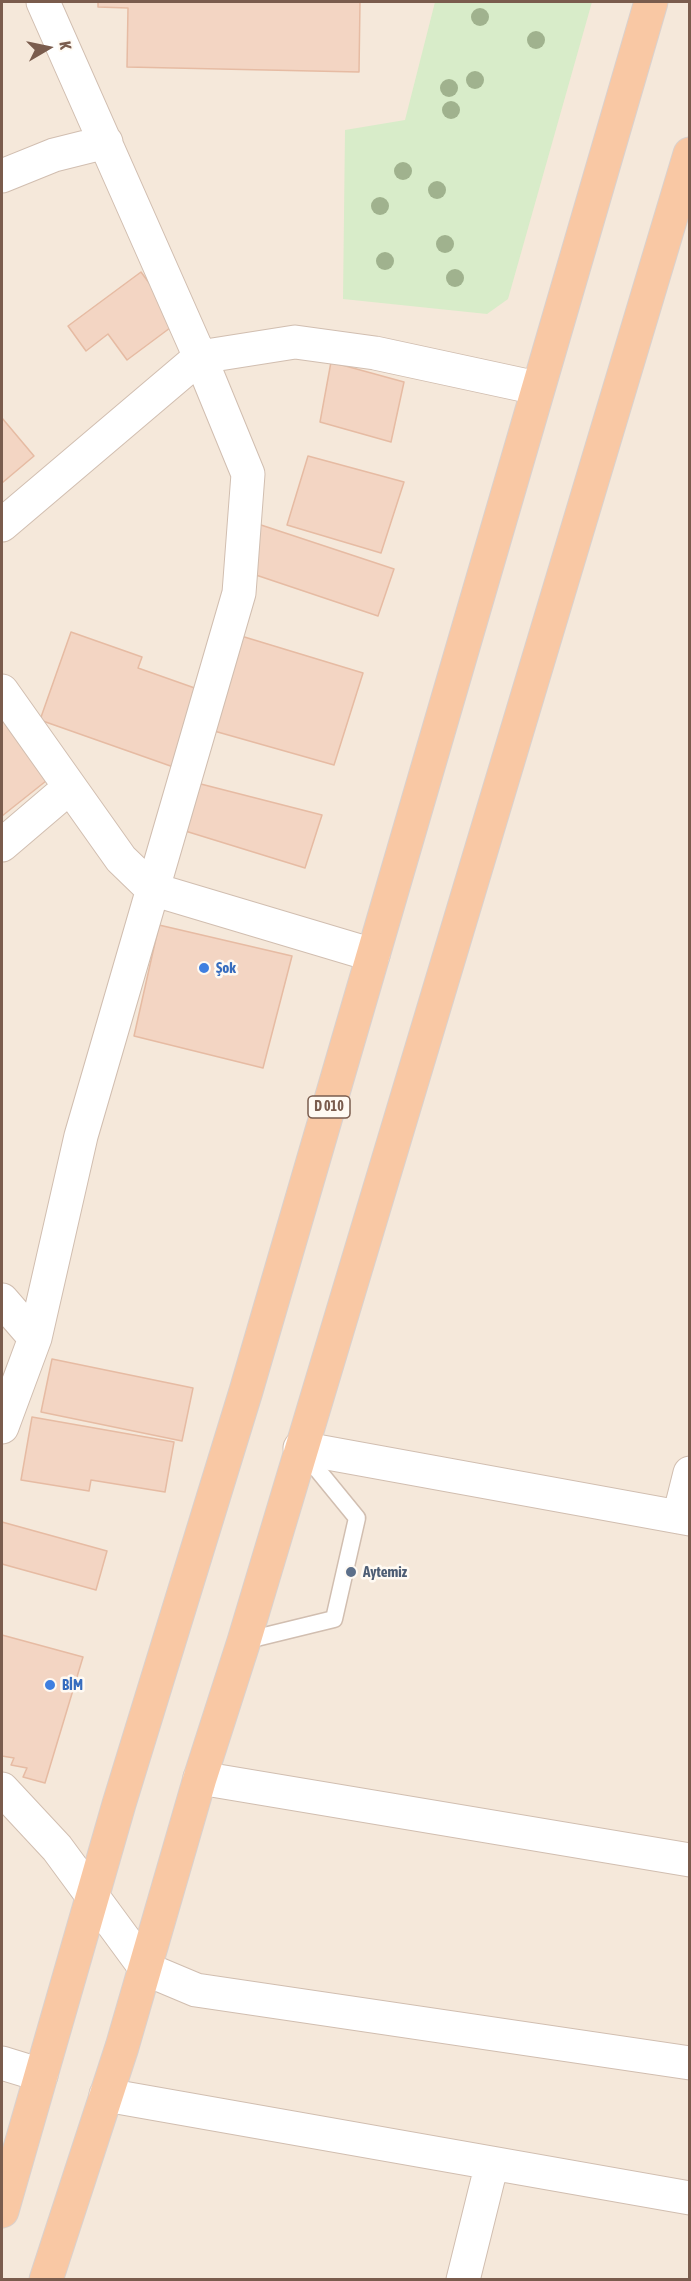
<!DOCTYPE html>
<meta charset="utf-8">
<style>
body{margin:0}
#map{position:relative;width:691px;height:2281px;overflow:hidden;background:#fdf6ec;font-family:"Asap Condensed",sans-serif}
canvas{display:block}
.frame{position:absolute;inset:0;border:3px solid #7a5c4d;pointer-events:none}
.north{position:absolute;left:18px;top:18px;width:60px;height:60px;-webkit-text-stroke:4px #fffaf3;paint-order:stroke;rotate:81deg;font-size:16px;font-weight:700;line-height:24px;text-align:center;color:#7a5c4d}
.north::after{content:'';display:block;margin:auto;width:21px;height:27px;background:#7a5c4d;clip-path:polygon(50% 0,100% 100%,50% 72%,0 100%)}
</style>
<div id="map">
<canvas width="691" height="2281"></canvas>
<div class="frame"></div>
<div class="north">K</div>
</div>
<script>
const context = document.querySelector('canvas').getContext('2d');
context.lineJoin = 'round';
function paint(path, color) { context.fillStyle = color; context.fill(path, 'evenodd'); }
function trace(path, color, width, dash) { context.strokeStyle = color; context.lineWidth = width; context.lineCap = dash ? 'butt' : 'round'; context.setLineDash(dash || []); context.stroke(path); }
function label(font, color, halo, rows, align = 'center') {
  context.font = font + ' "Asap Condensed",sans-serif'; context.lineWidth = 5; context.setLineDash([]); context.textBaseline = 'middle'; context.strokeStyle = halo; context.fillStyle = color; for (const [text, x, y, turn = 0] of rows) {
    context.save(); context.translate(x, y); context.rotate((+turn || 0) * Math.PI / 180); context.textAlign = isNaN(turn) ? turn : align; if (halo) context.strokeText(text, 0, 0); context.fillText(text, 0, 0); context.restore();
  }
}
const residential = new Path2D(`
 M 2,2 L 689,2 L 689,2279 L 2,2279 Z`);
const green = new Path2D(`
 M 435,2 L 592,2 L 508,299 L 487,314 L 343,299 L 345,130 L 405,120 Z`);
const building = new Path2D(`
 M 98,2 L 360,2 L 359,72 L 127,67 L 128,8 L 98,7 Z
 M 141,272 L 178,322 L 127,360 L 108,334 L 86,351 L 68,326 Z
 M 331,362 L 404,382 L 391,442 L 320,422 Z
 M 2,418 L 34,456 L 2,483 Z
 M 308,456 L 404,482 L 381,553 L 287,525 Z
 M 258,524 L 394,569 L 378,616 L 241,570 Z
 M 71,632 L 142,657 L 138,668 L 206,692 L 179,769 L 40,720 Z
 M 228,632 L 363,673 L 334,765 L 200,727 Z
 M 2,713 L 51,777 L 2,816 Z
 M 193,782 L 322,815 L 305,868 L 182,830 Z
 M 159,925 L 292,956 L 263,1068 L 134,1036 Z
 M 52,1359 L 193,1388 L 182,1441 L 41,1412 Z
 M 32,1417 L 174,1442 L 165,1492 L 91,1480 L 89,1491 L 21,1480 Z
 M 2,1522 L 107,1551 L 96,1590 L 2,1564 Z
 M 2,1635 L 83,1657 L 45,1783 L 23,1777 L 27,1768 L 11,1765 L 14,1758 L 2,1756 Z`);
const service = new Path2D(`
 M 244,1641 L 334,1619 L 357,1518 L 303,1452`);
const minor = new Path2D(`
 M 2,176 L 54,155 L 106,142
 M 2,525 L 200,357 L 295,342 L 375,353 L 537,388
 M 2,691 L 121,859 L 152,889 L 373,955
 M 2,845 L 70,787
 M 2,1300 L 35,1338
 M 2,1427 L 35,1338 L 81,1136 L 239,593 L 248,474 L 200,357 L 43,2
 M 300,1448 L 690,1519
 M 679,1517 L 690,1473
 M 200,1778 L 690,1860
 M 146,1969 L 196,1990 L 690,2063
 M 2,2063 L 41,2075
 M 106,2095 L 690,2198
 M 463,2280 L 492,2163`);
const tertiary = new Path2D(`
 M 2,1789 L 57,1848 L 146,1969`);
const trunk = new Path2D(`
 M 2,2211 L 119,1804 L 246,1391 L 651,2
 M 46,2280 L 122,2047 L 200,1778 L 244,1641 L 690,154`);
const trees = [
 [480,17],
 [536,40],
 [475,80],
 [449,88],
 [451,110],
 [403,171],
 [437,190],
 [380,206],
 [445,244],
 [385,261],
 [455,278]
];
const markers = [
 [204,968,6,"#3f7fe0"],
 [351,1572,6,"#5c6f8a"],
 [50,1685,6,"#3f7fe0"]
];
const shields = [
 [329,1107,42]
];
const shieldNames = [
 ["D 010",329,1107]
];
const shopNames = [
 ["Şok",216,968],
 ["BİM",62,1685]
];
const serviceNames = [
 ["Aytemiz",363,1572]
];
paint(residential, '#f5e8da');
paint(green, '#d8ecc9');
paint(building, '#f3d5c3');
trace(building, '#e6bba3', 1.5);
trace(service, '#d1beb0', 19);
trace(minor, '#d1beb0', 35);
trace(tertiary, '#d1beb0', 35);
trace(trunk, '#dad1cd', 35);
trace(service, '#fff', 16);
trace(minor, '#fff', 33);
trace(tertiary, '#fff', 33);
trace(trunk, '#f9c8a4', 33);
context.fillStyle = '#a0b28e';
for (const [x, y] of trees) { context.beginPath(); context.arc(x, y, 9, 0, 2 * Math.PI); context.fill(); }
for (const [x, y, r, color] of markers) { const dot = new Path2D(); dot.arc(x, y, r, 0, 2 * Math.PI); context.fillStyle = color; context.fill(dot); trace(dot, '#fffaf3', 2); }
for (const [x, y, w] of shields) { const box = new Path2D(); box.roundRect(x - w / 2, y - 11, w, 22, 4.5); context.fillStyle = '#fffaf3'; context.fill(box); trace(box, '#7a5c4d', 1.5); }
label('bold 14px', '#7a5c4d', null, shieldNames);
label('bold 15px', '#366cbe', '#fffaf3', shopNames, 'left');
label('bold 15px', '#4e5e75', '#fffaf3', serviceNames, 'left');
</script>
